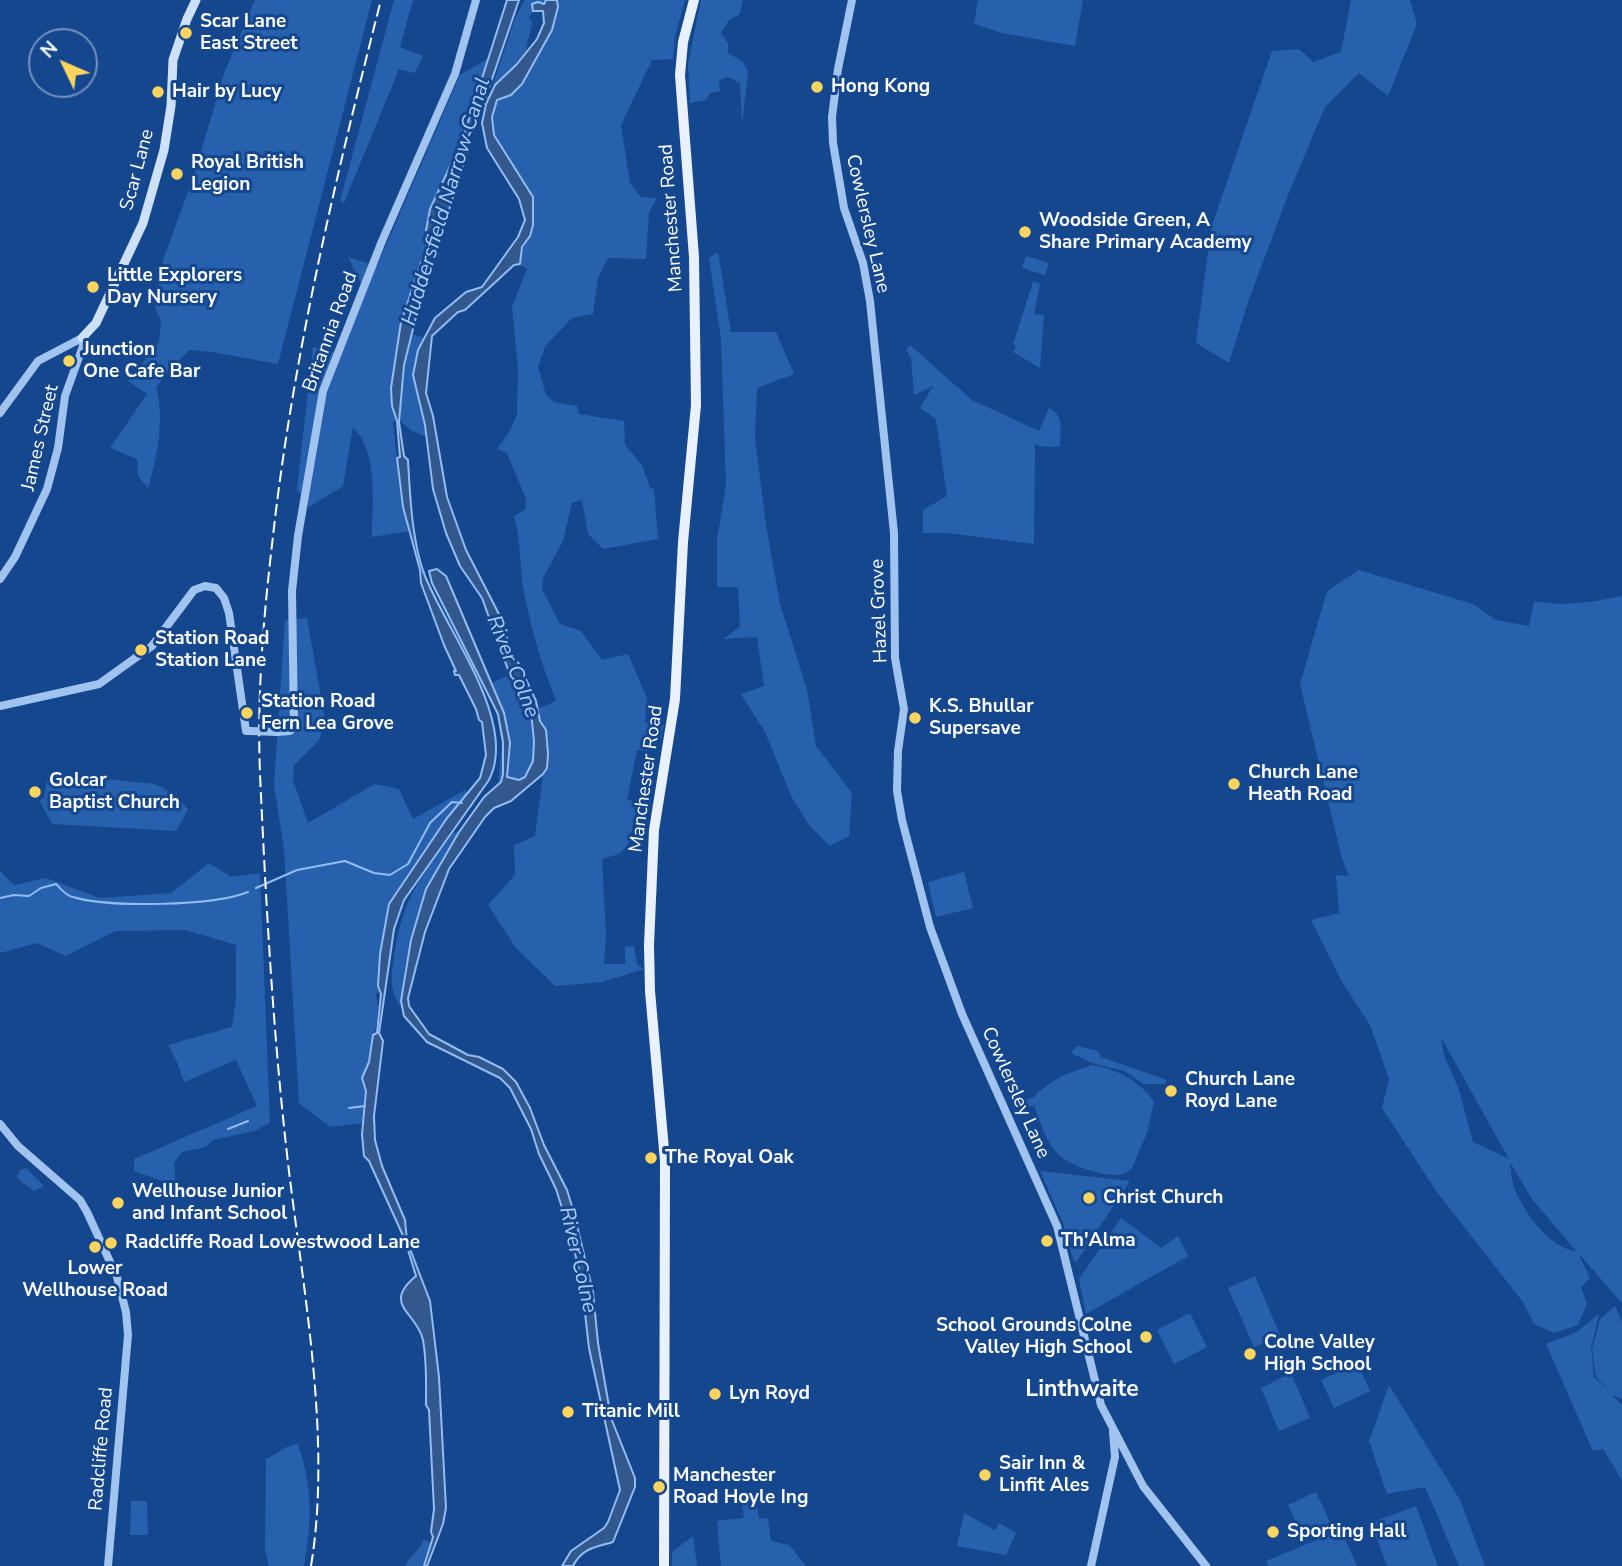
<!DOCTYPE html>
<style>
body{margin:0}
#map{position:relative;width:1622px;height:1566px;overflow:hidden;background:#15478e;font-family:"Nunito Sans",sans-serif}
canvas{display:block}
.north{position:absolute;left:28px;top:28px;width:70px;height:70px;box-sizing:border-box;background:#15478e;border:2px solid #7391bb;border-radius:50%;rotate:314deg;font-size:19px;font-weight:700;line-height:28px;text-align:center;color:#fff}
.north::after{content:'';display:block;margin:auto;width:24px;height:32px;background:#ffd45f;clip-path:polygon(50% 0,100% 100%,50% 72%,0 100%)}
</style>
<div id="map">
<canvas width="1622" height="1566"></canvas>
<div class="north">N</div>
</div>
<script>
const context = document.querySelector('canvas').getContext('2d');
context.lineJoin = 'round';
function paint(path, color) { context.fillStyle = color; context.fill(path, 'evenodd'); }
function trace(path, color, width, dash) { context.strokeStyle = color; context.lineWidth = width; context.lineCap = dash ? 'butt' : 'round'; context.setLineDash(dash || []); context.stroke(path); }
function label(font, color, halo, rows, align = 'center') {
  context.font = font + ' "Nunito Sans",sans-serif'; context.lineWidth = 6; context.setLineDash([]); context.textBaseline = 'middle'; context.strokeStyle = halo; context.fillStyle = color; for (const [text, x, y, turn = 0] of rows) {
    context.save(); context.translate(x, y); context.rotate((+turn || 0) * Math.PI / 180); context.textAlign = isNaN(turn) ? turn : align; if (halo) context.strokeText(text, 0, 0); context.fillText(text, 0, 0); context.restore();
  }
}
const green = new Path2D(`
 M 255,0 L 372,0 L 278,364 L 212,352 L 190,350 L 168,371 L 156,388 C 165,417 157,458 148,488 L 138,476 L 137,459 L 110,448 L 147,394 L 128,381 L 159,342 L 161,321 L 155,308 L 163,260 L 192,181 L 225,71 Z
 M 394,0 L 413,0 L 400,47 L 423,56 L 415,73 L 399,69 L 344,203 L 340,201 Z
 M 525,0 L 546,0 L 546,2 L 531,8 L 533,11 L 529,18 L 532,22 C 532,31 525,43 527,52 L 495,85 L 493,84 L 516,16 Z
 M 557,0 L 685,0 L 675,37 L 673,59 L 652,60 L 621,125 L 630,183 L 641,197 L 657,198 L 649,212 L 646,259 L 608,258 L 598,278 L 593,314 L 572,318 L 545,346 L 538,367 L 546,395 L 554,402 L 577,406 L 579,414 L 624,421 L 625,445 L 642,465 L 650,488 L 654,489 L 658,539 L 603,549 L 588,534 L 582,500 L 572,503 L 563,541 L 543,578 L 542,589 L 560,624 L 581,631 L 602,660 L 628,654 L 647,698 L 645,723 L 664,725 L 660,741 L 647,751 L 637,750 L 627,800 L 639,802 L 628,845 L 619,854 L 602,859 L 606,935 L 604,964 L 625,964 L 625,947 L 634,946 L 637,964 L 644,969 L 602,982 L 555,986 L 516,948 L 488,905 L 515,875 L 514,845 L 535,836 L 543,775 L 498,785 L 502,742 L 490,684 L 507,676 L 539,708 L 556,701 C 542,666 533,635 525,597 C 519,570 522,543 514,516 L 525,510 L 526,499 L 507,453 L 497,449 L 511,429 L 517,414 L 518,369 L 512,307 L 527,269 L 520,264 C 519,250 527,244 531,232 C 537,215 534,191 520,179 C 504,149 483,136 497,100 C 502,97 508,96 512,93 C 519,89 550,36 553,27 C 556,17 557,9 557,0 Z
 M 701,0 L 743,0 L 740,14 L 729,20 L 721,33 L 728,43 L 728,53 L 743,62 L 748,72 L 742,124 L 740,83 L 728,77 L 719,80 L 720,91 L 710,93 L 706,100 L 690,103 L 688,64 Z
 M 978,0 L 1083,0 L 1075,46 L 1002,33 L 974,24 Z
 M 1351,0 L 1410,0 L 1417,24 L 1388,96 L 1359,73 L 1325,107 L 1288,195 L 1248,302 L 1229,363 L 1196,343 L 1211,228 L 1272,51 L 1299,49 L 1313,62 L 1341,52 Z
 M 489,58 L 474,100 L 462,141 L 454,155 L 442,187 L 433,201 L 427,221 L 426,248 L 402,316 L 400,330 L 424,338 C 405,381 421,395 427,437 L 412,431 L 400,421 L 401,417 L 393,422 L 400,493 L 410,531 L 372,537 C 372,502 379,454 353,427 L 343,486 L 309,507 L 297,489 L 313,347 L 340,354 L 365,291 L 348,257 L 377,266 L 460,75 Z
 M 718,252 L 731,332 L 776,332 L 794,374 L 757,388 L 755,439 L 766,525 L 780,604 L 807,690 L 816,746 L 852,793 L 849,836 L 830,846 L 809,825 L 791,796 L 765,732 L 741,694 L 764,686 L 757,637 L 723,639 L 740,627 L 738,587 L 717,587 L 717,540 L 726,485 L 721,340 L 709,258 Z
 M 1026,256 L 1049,263 L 1045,275 L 1022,268 Z
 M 1033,282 L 1040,284 L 1034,314 L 1044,315 L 1040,368 L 1013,352 L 1016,346 L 1013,344 Z
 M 910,345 L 972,400 L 1039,431 L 1049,408 C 1065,416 1060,431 1060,447 L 1039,446 L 1035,443 L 1034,544 L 947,533 L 923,533 L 923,510 L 947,496 L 936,419 L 920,408 L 933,386 L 914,395 L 911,357 L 906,350 Z
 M 1359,570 L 1473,604 L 1496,620 L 1529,626 L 1534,601 C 1565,607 1592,602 1622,596 L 1622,1303 L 1578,1253 L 1590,1278 L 1581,1287 L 1587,1304 L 1578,1325 L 1554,1333 L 1534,1324 L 1523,1302 L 1436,1191 L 1382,1108 L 1389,1079 L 1370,1025 L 1342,982 L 1311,920 L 1339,913 L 1336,875 L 1349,876 L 1342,859 L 1300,684 L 1327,591 ZM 1441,1039 L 1442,1039 L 1509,1159 L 1473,1142 L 1459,1090 L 1444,1055 ZM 1510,1162 L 1532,1199 L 1576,1251 C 1550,1249 1525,1213 1515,1190 C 1512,1182 1511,1171 1510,1162 Z
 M 307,618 L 325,720 L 319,740 L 294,765 L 293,780 L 308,823 L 375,784 L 399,789 L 413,819 L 465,790 L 468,794 L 447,818 L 389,904 L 381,942 L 379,991 L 376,994 L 378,1008 L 377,1021 L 369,1062 L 362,1078 L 366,1091 L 362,1123 L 330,1127 L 299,1103 L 284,849 L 274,785 L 285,620 Z
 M 48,773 L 154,784 C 168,789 180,798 188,810 L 176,831 L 52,824 L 39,800 L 44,799 Z
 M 459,832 L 437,868 L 421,905 L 405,967 L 402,1008 C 389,992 391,977 394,958 C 401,899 421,878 453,833 Z
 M 209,863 L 231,877 L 260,873 L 270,1123 L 254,1131 L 213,1140 L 206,1147 L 182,1152 L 174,1163 L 176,1186 L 134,1171 L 134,1159 L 257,1106 L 236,1060 L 184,1082 L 177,1062 L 168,1045 L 232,1027 L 236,999 L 236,945 L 185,930 L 115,931 L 66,956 L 37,943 L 0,953 L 0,871 L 14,885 L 46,878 L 99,898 L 171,893 Z
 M 964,872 L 973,908 L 936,917 L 928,882 Z
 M 1077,1046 L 1098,1051 L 1101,1057 L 1167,1080 L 1164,1084 L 1144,1084 L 1124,1071 L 1092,1063 L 1071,1053 Z
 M 1092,1065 C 1118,1070 1137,1079 1154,1101 L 1147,1133 L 1131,1170 C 1126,1172 1122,1175 1116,1175 C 1100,1175 1071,1166 1059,1155 C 1046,1143 1040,1121 1034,1105 L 1014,1112 L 1012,1105 L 1034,1097 L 1038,1092 L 1061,1076 Z
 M 26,1168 L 44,1186 L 34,1191 L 17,1178 L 20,1170 Z
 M 1040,1171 L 1130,1181 L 1077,1261 L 1074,1262 L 1063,1223 Z
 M 1121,1218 L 1161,1248 L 1178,1236 L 1188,1256 L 1086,1314 L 1079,1279 Z
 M 1255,1276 L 1280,1335 L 1254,1347 L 1228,1288 Z
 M 1615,1306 L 1622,1322 L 1622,1399 L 1612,1395 L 1622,1405 L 1622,1480 L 1603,1449 L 1593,1451 L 1546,1344 L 1577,1332 L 1599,1314 L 1591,1348 L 1594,1377 L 1611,1393 L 1596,1377 L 1592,1349 L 1600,1319 Z
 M 1190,1313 L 1207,1347 L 1174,1364 L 1157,1330 Z
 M 1357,1363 L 1370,1391 L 1334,1408 L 1321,1380 Z
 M 1291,1373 L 1310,1418 L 1279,1431 L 1261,1388 Z
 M 1389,1385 L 1460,1500 L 1485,1566 L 1459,1566 L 1425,1487 L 1387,1494 L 1369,1441 Z
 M 298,1444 C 313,1489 312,1520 304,1566 L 269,1566 L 265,1549 L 266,1459 C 278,1454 285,1445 298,1444 Z
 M 755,1492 L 759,1519 L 768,1518 L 771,1541 L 789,1545 L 806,1566 L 721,1566 L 717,1521 L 744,1518 L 740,1493 Z
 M 1316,1492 L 1332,1526 L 1304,1540 L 1288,1505 Z
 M 131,1501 L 147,1501 L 148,1535 L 130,1535 Z
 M 1416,1506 L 1438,1566 L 1387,1566 L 1371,1523 Z
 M 964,1513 L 995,1530 L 999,1523 L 1016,1533 L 1006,1555 L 957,1546 Z
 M 1341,1530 L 1357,1566 L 1268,1566 L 1266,1561 Z
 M 693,1536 L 697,1566 L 672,1566 L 672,1552 Z
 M 424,1539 L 431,1543 L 424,1566 L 405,1566 C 410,1555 419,1553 424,1539 Z`);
const water = new Path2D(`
 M 507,0 L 519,0 L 477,123 C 469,133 465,140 467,153 L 420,301 L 404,365 L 399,422 L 404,456 L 408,460 C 410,495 412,544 425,576 C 446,630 519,722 489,780 L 404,900 L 394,929 L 379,1033 L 383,1041 L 374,1116 L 375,1140 L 382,1166 L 405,1220 L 407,1241 L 430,1301 L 439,1377 L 446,1508 L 443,1524 L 427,1566 L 424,1566 L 433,1537 L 431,1532 L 434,1509 L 429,1410 L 426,1405 C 426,1383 427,1362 423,1340 C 417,1312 381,1305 416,1276 L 405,1240 L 369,1161 L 364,1156 L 362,1134 L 366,1091 L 362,1078 L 369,1062 L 373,1035 L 377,1033 L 381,994 L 378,986 L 380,954 L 389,904 L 447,818 L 480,778 L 486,755 L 482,722 L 479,720 L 476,709 L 459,675 L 455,675 L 454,671 L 456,671 L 444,645 L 421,583 L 420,570 L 403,507 L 397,458 L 400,457 L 397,421 L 392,406 L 391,388 L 401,322 L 426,248 L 426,231 L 430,209 L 462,141 Z
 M 546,0 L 557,0 L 558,7 L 552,30 L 522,84 L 511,95 L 497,100 L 492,117 L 494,135 L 533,197 L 533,225 L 530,236 L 522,247 L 520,264 L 514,265 L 465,310 L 458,312 L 432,336 L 426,393 L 433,416 L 447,497 L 466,550 L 502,620 L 511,652 L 519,664 L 536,701 L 540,721 L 546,730 L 548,754 L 547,768 L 543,774 L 511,801 L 494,808 L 485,817 L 449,869 L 425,932 L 408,998 L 409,1006 L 429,1034 L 468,1055 L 479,1057 L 503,1069 L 516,1082 L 530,1108 L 544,1145 L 567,1190 L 574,1213 L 593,1292 L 598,1343 L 611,1418 L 635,1478 L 635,1487 L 613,1542 C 596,1547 582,1548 573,1566 L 562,1566 L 571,1551 L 604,1528 L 608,1522 L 620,1490 L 589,1348 L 581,1278 L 570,1233 L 556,1189 L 539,1154 L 531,1129 L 510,1088 L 500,1078 L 427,1042 L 404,1016 L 401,1001 L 411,940 L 426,889 L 459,832 L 484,797 L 501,782 L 503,774 L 503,742 L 498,714 L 432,583 L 429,571 L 437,569 L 446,576 L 504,713 L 510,743 L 507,777 L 519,780 L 525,777 L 533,761 L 534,741 L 532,721 L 524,700 L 511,678 L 482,598 L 460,566 L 446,533 L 433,489 L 425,425 L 413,375 L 418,350 L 435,318 L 466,292 L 482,287 L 518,237 L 525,220 L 519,199 L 487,148 L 482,123 L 486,104 L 495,85 L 517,64 L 537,39 L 544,23 L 543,11 L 533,11 L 532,4 L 538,2 L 544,4 Z`);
const stream = new Path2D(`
 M 256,888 L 297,870 L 345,861 L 374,873 L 390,875 L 408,864 L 430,823 L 452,802 L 462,803
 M 0,898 L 14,895 L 29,896 L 41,888 L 56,884 C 61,889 66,896 73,897 C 108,908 214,906 248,892
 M 349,1108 L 365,1106
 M 228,1129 L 248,1121`);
const tertiary = new Path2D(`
 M 852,0 L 838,69 L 832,117 L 833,143 L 844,208 L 863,263 L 870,301 L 894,533 L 895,658 L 904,709 L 898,751 L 897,791 L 902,820 L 930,927 L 962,1014 L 1057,1226 L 1101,1405 L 1143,1486 L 1206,1566
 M 0,413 L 38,361 L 82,338 L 83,346 L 65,396 L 58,448 L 47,489 L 15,557 L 0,579
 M 0,706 L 99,684 L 152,646 L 194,590 L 205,586 L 216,588 L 224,598 L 229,613 L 246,731 L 251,731
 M 277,732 L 290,731 L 294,727 L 292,591 L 298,536 L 323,391 L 382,241 L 455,74 L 476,0
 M 0,1124 L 18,1146 L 80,1200 L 87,1212 L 117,1277 L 126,1312 L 128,1335 L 108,1566
 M 1091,1566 L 1115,1457 L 1113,1432`);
const secondary = new Path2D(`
 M 82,338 L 96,323 L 143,223 L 164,150 L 171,106 L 173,60 L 187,19 L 196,0`);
const primary = new Path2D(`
 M 664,1566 L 665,1161 L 650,991 L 649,945 L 654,830 L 675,699 L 683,542 L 696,405 L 694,257 L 680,75 L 683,42 L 694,0`);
const rail = new Path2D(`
 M 311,1566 C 332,1439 303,1290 288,1163 C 273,1034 266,904 260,774 C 257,698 263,621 272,545 C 292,360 335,180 381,0`);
const tertiaryBridge = new Path2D(`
 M 251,731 L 277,732`);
const markers = [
 [186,33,7,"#ffd45f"],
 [817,87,7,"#ffd45f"],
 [158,92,7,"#ffd45f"],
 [177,174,7,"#ffd45f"],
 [1025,232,7,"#ffd45f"],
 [93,287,7,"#ffd45f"],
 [69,361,7,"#ffd45f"],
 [141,650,7,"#ffd45f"],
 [247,713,7,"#ffd45f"],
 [915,718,7,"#ffd45f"],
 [1234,784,7,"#ffd45f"],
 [35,792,7,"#ffd45f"],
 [1171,1091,7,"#ffd45f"],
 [651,1158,7,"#ffd45f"],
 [1089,1198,7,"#ffd45f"],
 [118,1203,7,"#ffd45f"],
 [1047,1241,7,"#ffd45f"],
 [111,1243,7,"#ffd45f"],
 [95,1247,7,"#ffd45f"],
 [1146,1337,7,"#ffd45f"],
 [1250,1354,7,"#ffd45f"],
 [715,1394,7,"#ffd45f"],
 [568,1412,7,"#ffd45f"],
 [985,1475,7,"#ffd45f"],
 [659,1487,7,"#ffd45f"],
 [1273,1532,7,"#ffd45f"]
];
const poiNames = [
 ["Scar Lane",200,22],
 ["East Street",200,44],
 ["Hong Kong",831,87],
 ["Hair by Lucy",172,92],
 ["Royal British",191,163],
 ["Legion",191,185],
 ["Woodside Green, A",1039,221],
 ["Share Primary Academy",1039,243],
 ["Little Explorers",107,276],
 ["Day Nursery",107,298],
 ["Junction",83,350],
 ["One Cafe Bar",83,372],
 ["Station Road",155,639],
 ["Station Lane",155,661],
 ["Station Road",261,702],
 ["Fern Lea Grove",261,724],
 ["K.S. Bhullar",929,707],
 ["Supersave",929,729],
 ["Church Lane",1248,773],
 ["Heath Road",1248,795],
 ["Golcar",49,781],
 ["Baptist Church",49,803],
 ["Church Lane",1185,1080],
 ["Royd Lane",1185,1102],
 ["The Royal Oak",665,1158],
 ["Wellhouse Junior",132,1192],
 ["and Infant School",132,1214],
 ["Christ Church",1103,1198],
 ["Th'Alma",1061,1241],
 ["Radcliffe Road Lowestwood Lane",125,1243],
 ["Lower",95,1269,"center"],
 ["Wellhouse Road",95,1291,"center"],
 ["School Grounds Colne",1132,1326,"right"],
 ["Valley High School",1132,1348,"right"],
 ["Colne Valley",1264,1343],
 ["High School",1264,1365],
 ["Lyn Royd",729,1394],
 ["Titanic Mill",582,1412],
 ["Sair Inn &",999,1464],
 ["Linfit Ales",999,1486],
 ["Manchester",673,1476],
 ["Road Hoyle Ing",673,1498],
 ["Sporting Hall",1287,1532]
];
const streetNames = [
 ["Scar Lane",138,170,-75],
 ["Manchester Road",672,218,-94],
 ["Cowlersley Lane",867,224,77],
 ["Britannia Road",331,332,-70],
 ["James Street",41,438,-77],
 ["Hazel Grove",880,611,-92],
 ["Manchester Road",647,779,-82],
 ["Cowlersley Lane",1015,1093,66],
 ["Radcliffe Road",102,1449,-85]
];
const waterNames = [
 ["Huddersfield Narrow Canal",447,202,-73],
 ["River Colne",512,667,68],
 ["River Colne",577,1260,77]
];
const quarterNames = [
 ["Linthwaite",1082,1390]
];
paint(green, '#2761ad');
paint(water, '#33588d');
trace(water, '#92bdf3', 2);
trace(stream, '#92bdf3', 2);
trace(tertiary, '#a0c3f0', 8);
trace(secondary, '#cee1fb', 9);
trace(primary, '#e9f1ff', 10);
trace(rail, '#fff', 2, [12, 5]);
trace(tertiaryBridge, '#a0c3f0', 8);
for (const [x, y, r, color] of markers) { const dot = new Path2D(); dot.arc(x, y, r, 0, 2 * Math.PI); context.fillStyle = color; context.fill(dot); trace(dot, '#15478e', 2.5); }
label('bold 19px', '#fff', '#15478e', poiNames, 'left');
label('19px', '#fff', '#15478e', streetNames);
label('italic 21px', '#accdf7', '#15478e', waterNames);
label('bold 23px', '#fff', '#15478e', quarterNames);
</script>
